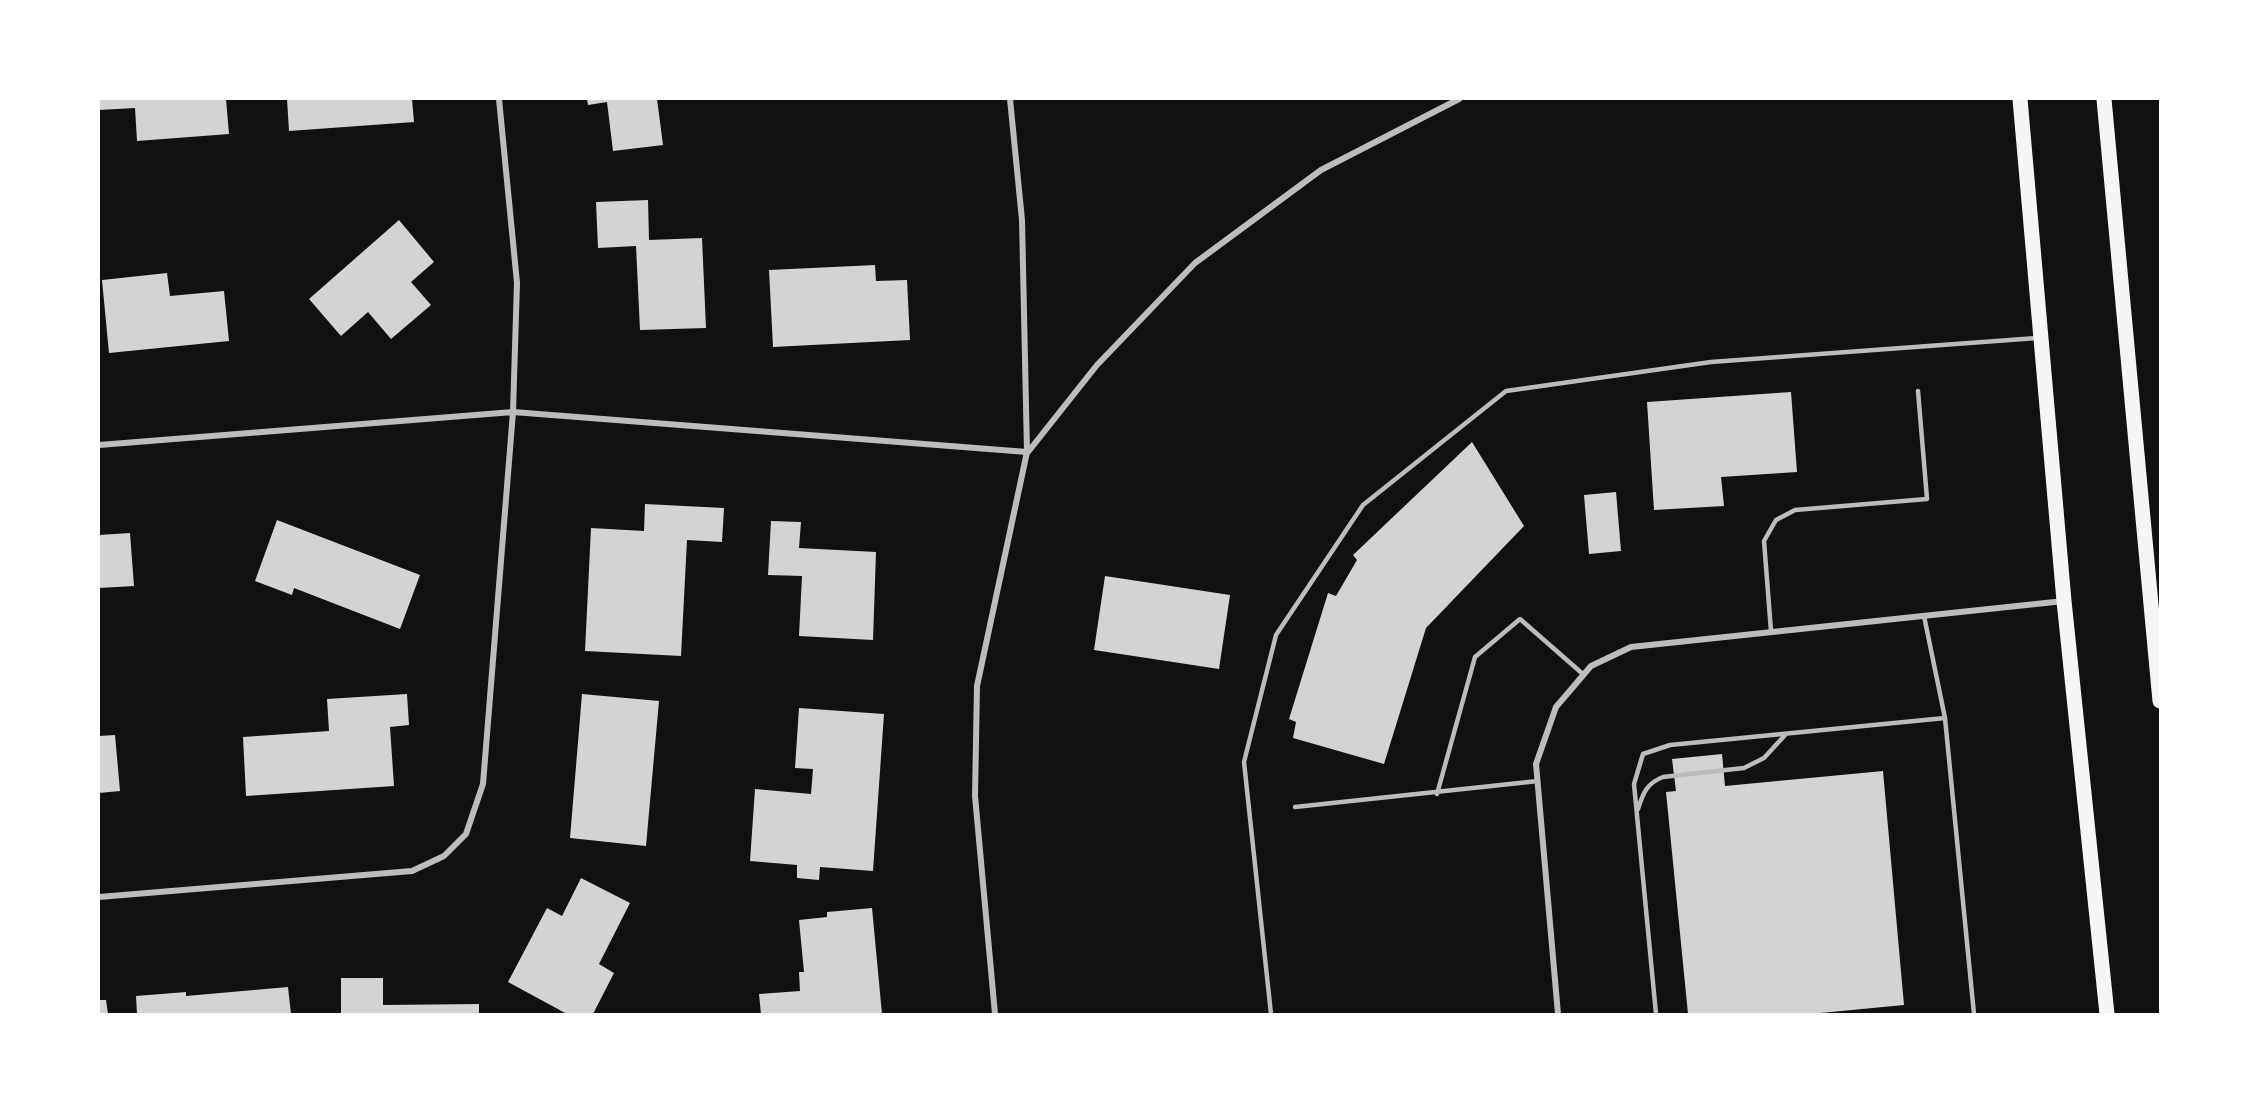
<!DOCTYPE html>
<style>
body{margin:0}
#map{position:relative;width:2259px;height:1113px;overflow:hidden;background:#111;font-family:"Fira Sans",sans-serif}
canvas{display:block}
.frame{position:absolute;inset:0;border:100px solid #fff;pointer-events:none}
</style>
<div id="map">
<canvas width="2259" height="1113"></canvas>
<div class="frame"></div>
</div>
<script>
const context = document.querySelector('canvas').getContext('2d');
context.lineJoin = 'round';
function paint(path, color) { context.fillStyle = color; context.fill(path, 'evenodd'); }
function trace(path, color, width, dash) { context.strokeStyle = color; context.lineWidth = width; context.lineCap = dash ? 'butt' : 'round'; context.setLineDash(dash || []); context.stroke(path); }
const building = new Path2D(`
 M 99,99 L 226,99 L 229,134 L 137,141 L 135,108 L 99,110 Z
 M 287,99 L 412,99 L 414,122 L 289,131 Z
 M 587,99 L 657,99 L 663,145 L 613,151 L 607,102 L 588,105 Z
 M 648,200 L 649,240 L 702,238 L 706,328 L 640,330 L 636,246 L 598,248 L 596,202 Z
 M 399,220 L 434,262 L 411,282 L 431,305 L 391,339 L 368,312 L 341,336 L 309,299 Z
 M 875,265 L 876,281 L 907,280 L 910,340 L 773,347 L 769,270 Z
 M 167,273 L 170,296 L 224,291 L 229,341 L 109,353 L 102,280 Z
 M 1791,392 L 1797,472 L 1721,477 L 1724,506 L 1654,510 L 1647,402 Z
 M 1472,442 L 1524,526 L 1426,628 L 1384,764 L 1293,738 L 1296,722 L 1289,719 L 1328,593 L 1336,596 L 1357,560 L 1353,555 Z
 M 1616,492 L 1621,551 L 1589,554 L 1584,495 Z
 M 645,504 L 724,508 L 722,542 L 687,540 L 681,656 L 585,651 L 591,528 L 644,531 Z
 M 277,520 L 420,575 L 400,629 L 294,588 L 292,595 L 255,581 Z
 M 771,521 L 801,522 L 799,548 L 876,552 L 873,640 L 799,636 L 802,576 L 768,575 Z
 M 130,533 L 134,586 L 99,588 L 99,535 Z
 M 1105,576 L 1230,595 L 1219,669 L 1094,650 Z
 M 407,694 L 409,725 L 390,727 L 394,786 L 246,796 L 243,737 L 329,731 L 327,699 Z
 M 582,694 L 659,701 L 646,846 L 570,838 Z
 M 799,708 L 884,714 L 873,871 L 820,867 L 819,880 L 797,878 L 797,865 L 750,861 L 755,789 L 811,794 L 813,769 L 795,768 Z
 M 115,735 L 120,791 L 99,793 L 99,736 Z
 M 1722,754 L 1725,786 L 1883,771 L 1904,1005 L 1810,1014 L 1688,1014 L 1666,792 L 1676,791 L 1672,759 Z
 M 581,878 L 630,903 L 599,964 L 614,973 L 593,1014 L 567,1014 L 508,982 L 547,908 L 562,916 Z
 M 872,908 L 882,1014 L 761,1014 L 759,994 L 800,991 L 799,972 L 804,972 L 799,920 L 827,917 L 827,912 Z
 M 341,978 L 383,978 L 383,1005 L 479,1004 L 479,1014 L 341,1014 Z
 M 288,987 L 291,1014 L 137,1014 L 136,996 L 186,992 L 186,996 Z
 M 99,1000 L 106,1000 L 108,1014 L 99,1014 Z`);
const service = new Path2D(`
 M 1924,616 L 1945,718 L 1974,1014
 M 1771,631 L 1764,541 L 1776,520 L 1795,510 L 1927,499 L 1918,391
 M 1437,794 L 1475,657 L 1520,619 L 1584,675
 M 1295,807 L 1538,781
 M 1638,809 C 1643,793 1647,783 1663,777 L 1744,768 L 1764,758 L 1786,734
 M 1271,1014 L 1244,762 L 1276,635 L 1363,505 L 1506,391 L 1711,362 L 2037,338
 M 1656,1014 L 1634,784 L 1643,754 L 1670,745 L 1945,718`);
const minor = new Path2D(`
 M 99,445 L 513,412 L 1027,452
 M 1028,452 L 1097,365 L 1195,263 L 1321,170 L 1459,99
 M 99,897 L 412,871 L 444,856 L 466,834 L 483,784 L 513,412 L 517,283 L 499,99
 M 995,1014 L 975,796 L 977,686 L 1027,452 L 1022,220 L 1010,99
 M 1558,1014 L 1536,764 L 1556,707 L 1591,666 L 1631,647 L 2064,601`);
const primary = new Path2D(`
 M 2020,99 L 2064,601 L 2107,1014
 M 2104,99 L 2160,701`);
paint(building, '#d3d3d3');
trace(service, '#bcbcbc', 4.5);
trace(minor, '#bcbcbc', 6);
trace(primary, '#f5f5f5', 15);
</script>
